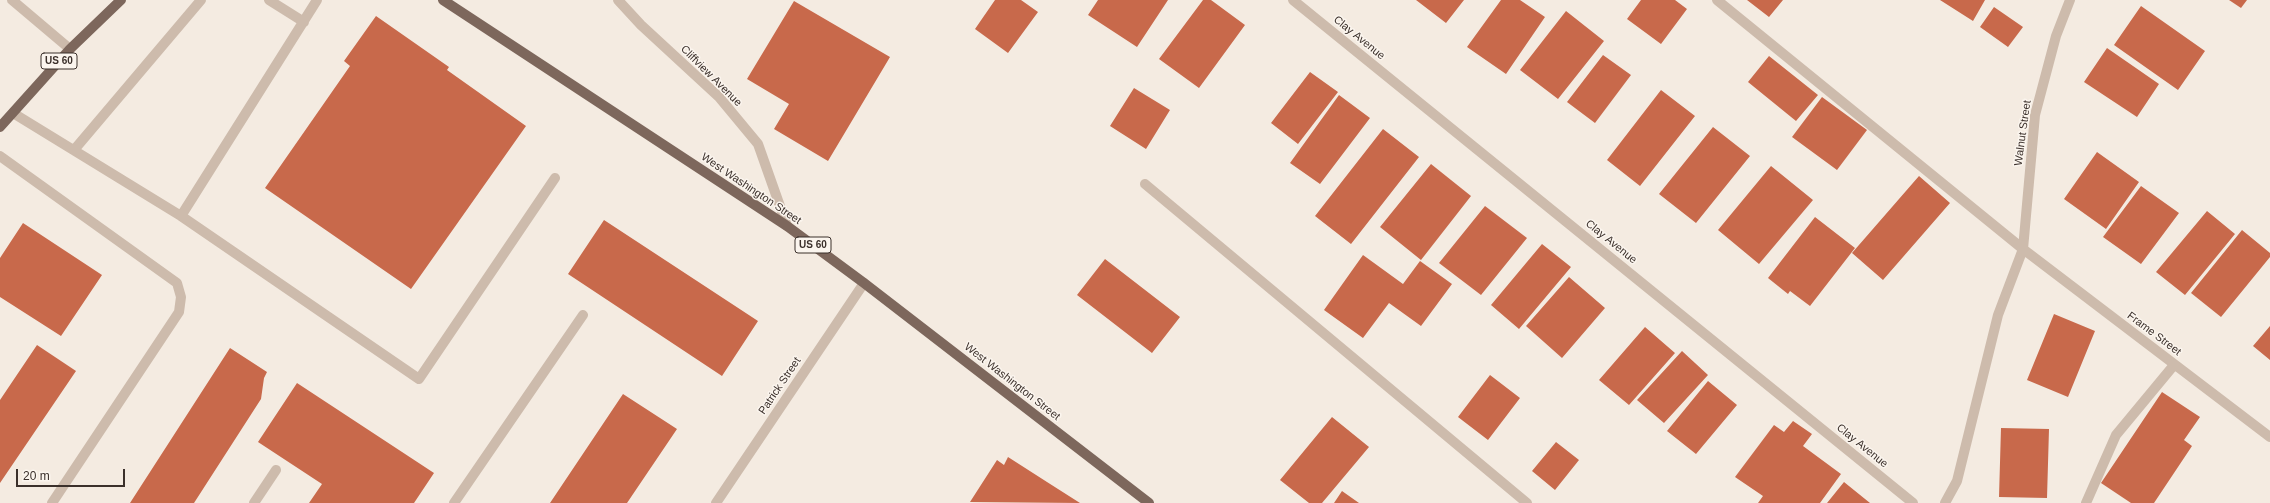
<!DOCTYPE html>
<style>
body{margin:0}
#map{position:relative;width:2270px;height:503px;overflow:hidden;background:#f4ebe1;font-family:Helvetica,sans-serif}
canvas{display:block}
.scale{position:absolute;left:16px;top:469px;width:109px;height:18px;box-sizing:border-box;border:2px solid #3b302b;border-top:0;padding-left:5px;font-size:12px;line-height:14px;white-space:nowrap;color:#3b302b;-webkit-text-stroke:3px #fbf5ee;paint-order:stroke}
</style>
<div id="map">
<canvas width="2270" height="503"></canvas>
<div class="scale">20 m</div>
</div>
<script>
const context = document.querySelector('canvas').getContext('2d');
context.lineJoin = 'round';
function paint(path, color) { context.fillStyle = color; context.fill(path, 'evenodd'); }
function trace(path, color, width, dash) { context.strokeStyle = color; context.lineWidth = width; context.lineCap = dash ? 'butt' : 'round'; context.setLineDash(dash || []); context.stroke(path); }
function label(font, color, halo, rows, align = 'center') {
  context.font = font + ' Helvetica,sans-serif'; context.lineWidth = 3; context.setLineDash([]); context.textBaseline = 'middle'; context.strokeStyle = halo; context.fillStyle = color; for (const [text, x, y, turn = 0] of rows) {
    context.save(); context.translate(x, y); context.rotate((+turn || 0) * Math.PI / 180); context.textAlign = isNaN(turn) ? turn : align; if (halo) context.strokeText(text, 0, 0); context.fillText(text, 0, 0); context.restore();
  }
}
const building = new Path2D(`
 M 995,0 L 1021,0 L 1038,12 L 1008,53 L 975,29 Z
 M 1098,0 L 1168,0 L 1137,47 L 1088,15 Z
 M 1203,0 L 1211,0 L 1245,25 L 1199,88 L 1159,59 Z
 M 1416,0 L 1464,0 L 1446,23 Z
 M 1501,0 L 1520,0 L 1545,17 L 1506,74 L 1467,47 Z
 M 1641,0 L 1675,0 L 1687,9 L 1661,44 L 1627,19 Z
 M 1747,0 L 1783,0 L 1769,17 Z
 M 1940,0 L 1985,0 L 1973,21 Z
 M 2229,0 L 2247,0 L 2241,8 Z
 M 794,1 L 890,57 L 828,161 L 774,129 L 789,104 L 747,79 Z
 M 2141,6 L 2205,51 L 2178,90 L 2114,45 Z
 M 1994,7 L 2023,27 L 2008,47 L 1980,27 Z
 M 1566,11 L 1604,41 L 1558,99 L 1520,70 Z
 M 376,16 L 449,67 L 447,70 L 526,126 L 411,289 L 265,188 L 350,66 L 344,61 Z
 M 2107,48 L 2159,84 L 2137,117 L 2084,82 Z
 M 1603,55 L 1631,75 L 1595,123 L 1567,102 Z
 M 1769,56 L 1818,95 L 1796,121 L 1748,82 Z
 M 1310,72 L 1338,92 L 1298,144 L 1271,123 Z
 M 1134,88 L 1170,110 L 1146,149 L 1110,126 Z
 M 1661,90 L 1695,116 L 1640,186 L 1607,160 Z
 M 1339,95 L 1370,118 L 1320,184 L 1290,163 Z
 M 1822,97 L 1867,130 L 1837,170 L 1792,137 Z
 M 1713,127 L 1750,156 L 1696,223 L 1659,194 Z
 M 1383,129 L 1419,157 L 1351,244 L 1315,216 Z
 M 2097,152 L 2139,182 L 2106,229 L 2064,199 Z
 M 1431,164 L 1471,196 L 1421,260 L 1380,227 Z
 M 1771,166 L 1813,200 L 1759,264 L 1718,230 Z
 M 1919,176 L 1950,203 L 1883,280 L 1852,253 Z
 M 2141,186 L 2179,213 L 2141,264 L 2103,237 Z
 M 1485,206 L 1527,238 L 1481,295 L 1439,263 Z
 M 2207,211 L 2235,234 L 2185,295 L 2156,272 Z
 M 1815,217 L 1855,248 L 1810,306 L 1790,291 L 1788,294 L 1768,278 Z
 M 604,220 L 758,321 L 722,376 L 568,274 Z
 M 23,223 L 102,275 L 61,336 L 0,297 L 0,258 Z
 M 2242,230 L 2270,253 L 2270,257 L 2221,317 L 2191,293 Z
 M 1542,244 L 1571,267 L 1519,329 L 1491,305 Z
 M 1363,255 L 1403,284 L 1420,261 L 1452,284 L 1421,326 L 1389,303 L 1363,338 L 1324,310 Z
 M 1105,259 L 1180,317 L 1152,353 L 1077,295 Z
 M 1569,277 L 1605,308 L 1562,358 L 1526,326 Z
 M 2054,314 L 2095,331 L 2068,397 L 2027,380 Z
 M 2270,326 L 2270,360 L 2253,346 Z
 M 1645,327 L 1675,353 L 1629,405 L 1599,380 Z
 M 37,345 L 76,371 L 0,483 L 0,400 Z
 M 230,348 L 267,372 L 264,378 L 261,399 L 194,503 L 130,503 Z
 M 1682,351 L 1708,375 L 1664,423 L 1637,400 Z
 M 1490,375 L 1520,398 L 1488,440 L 1458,417 Z
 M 1708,381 L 1737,405 L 1696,454 L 1667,431 Z
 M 297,383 L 434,473 L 414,503 L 309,503 L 322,484 L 258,442 Z
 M 2162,392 L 2200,417 L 2184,440 L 2192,446 L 2154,503 L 2131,503 L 2101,483 Z
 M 623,394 L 677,429 L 627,503 L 550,503 Z
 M 1332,417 L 1369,447 L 1322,503 L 1309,503 L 1280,480 Z
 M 1793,421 L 1812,434 L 1803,446 L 1841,474 L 1820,503 L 1758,503 L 1763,496 L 1735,477 L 1774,425 L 1784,432 Z
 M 2001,428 L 2049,429 L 2047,498 L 1999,497 Z
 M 1556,442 L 1579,460 L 1555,490 L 1532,471 Z
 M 1008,457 L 1047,482 L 1080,503 L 970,502 L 997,460 L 1004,465 Z
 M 1844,482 L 1870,503 L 1827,503 Z
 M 1342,491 L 1359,503 L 1334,503 Z`);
const minor = new Path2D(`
 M 12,0 L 70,49
 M 269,0 L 304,22
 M 317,0 L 181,216 L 419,379 L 555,178
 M 618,0 L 641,25 L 719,97 L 758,144 L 787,226
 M 1293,0 L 1913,503
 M 1717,0 L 2023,249 L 2270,437
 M 13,113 L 181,216
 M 74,150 L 201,0
 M 0,156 L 177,283 L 181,297 L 179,312 L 52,503
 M 1145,184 L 1527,503
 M 254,503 L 276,470
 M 454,503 L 583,315
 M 716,503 L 864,283
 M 1945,503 L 1957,481 L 1998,315 L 2023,249 L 2035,115 L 2056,36 L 2070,0
 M 2086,503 L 2116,435 L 2174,365`);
const major = new Path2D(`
 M 443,0 L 787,226 L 864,283 L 1149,503
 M 0,127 L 70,49 L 121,0`);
const shields = [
 [59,61,36],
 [813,245,36]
];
const shieldNames = [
 ["US 60",59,61],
 ["US 60",813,245]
];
const streetNames = [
 ["Clay Avenue",1359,38,39],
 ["Cliffview Avenue",711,76,45],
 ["Walnut Street",2023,133,-82],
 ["West Washington Street",751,189,34],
 ["Clay Avenue",1611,242,39],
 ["Frame Street",2154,334,37],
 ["West Washington Street",1012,382,38],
 ["Patrick Street",780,386,-56],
 ["Clay Avenue",1862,446,39]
];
paint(building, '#c8694b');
trace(minor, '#cdbbac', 10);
trace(major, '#7d675c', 10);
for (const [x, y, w] of shields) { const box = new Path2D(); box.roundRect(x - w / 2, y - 8, w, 16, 3); context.fillStyle = '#fbf5ee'; context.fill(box); trace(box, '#3b302b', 1); }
label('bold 10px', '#3b302b', null, shieldNames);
label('11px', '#3b302b', '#fbf5ee', streetNames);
</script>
